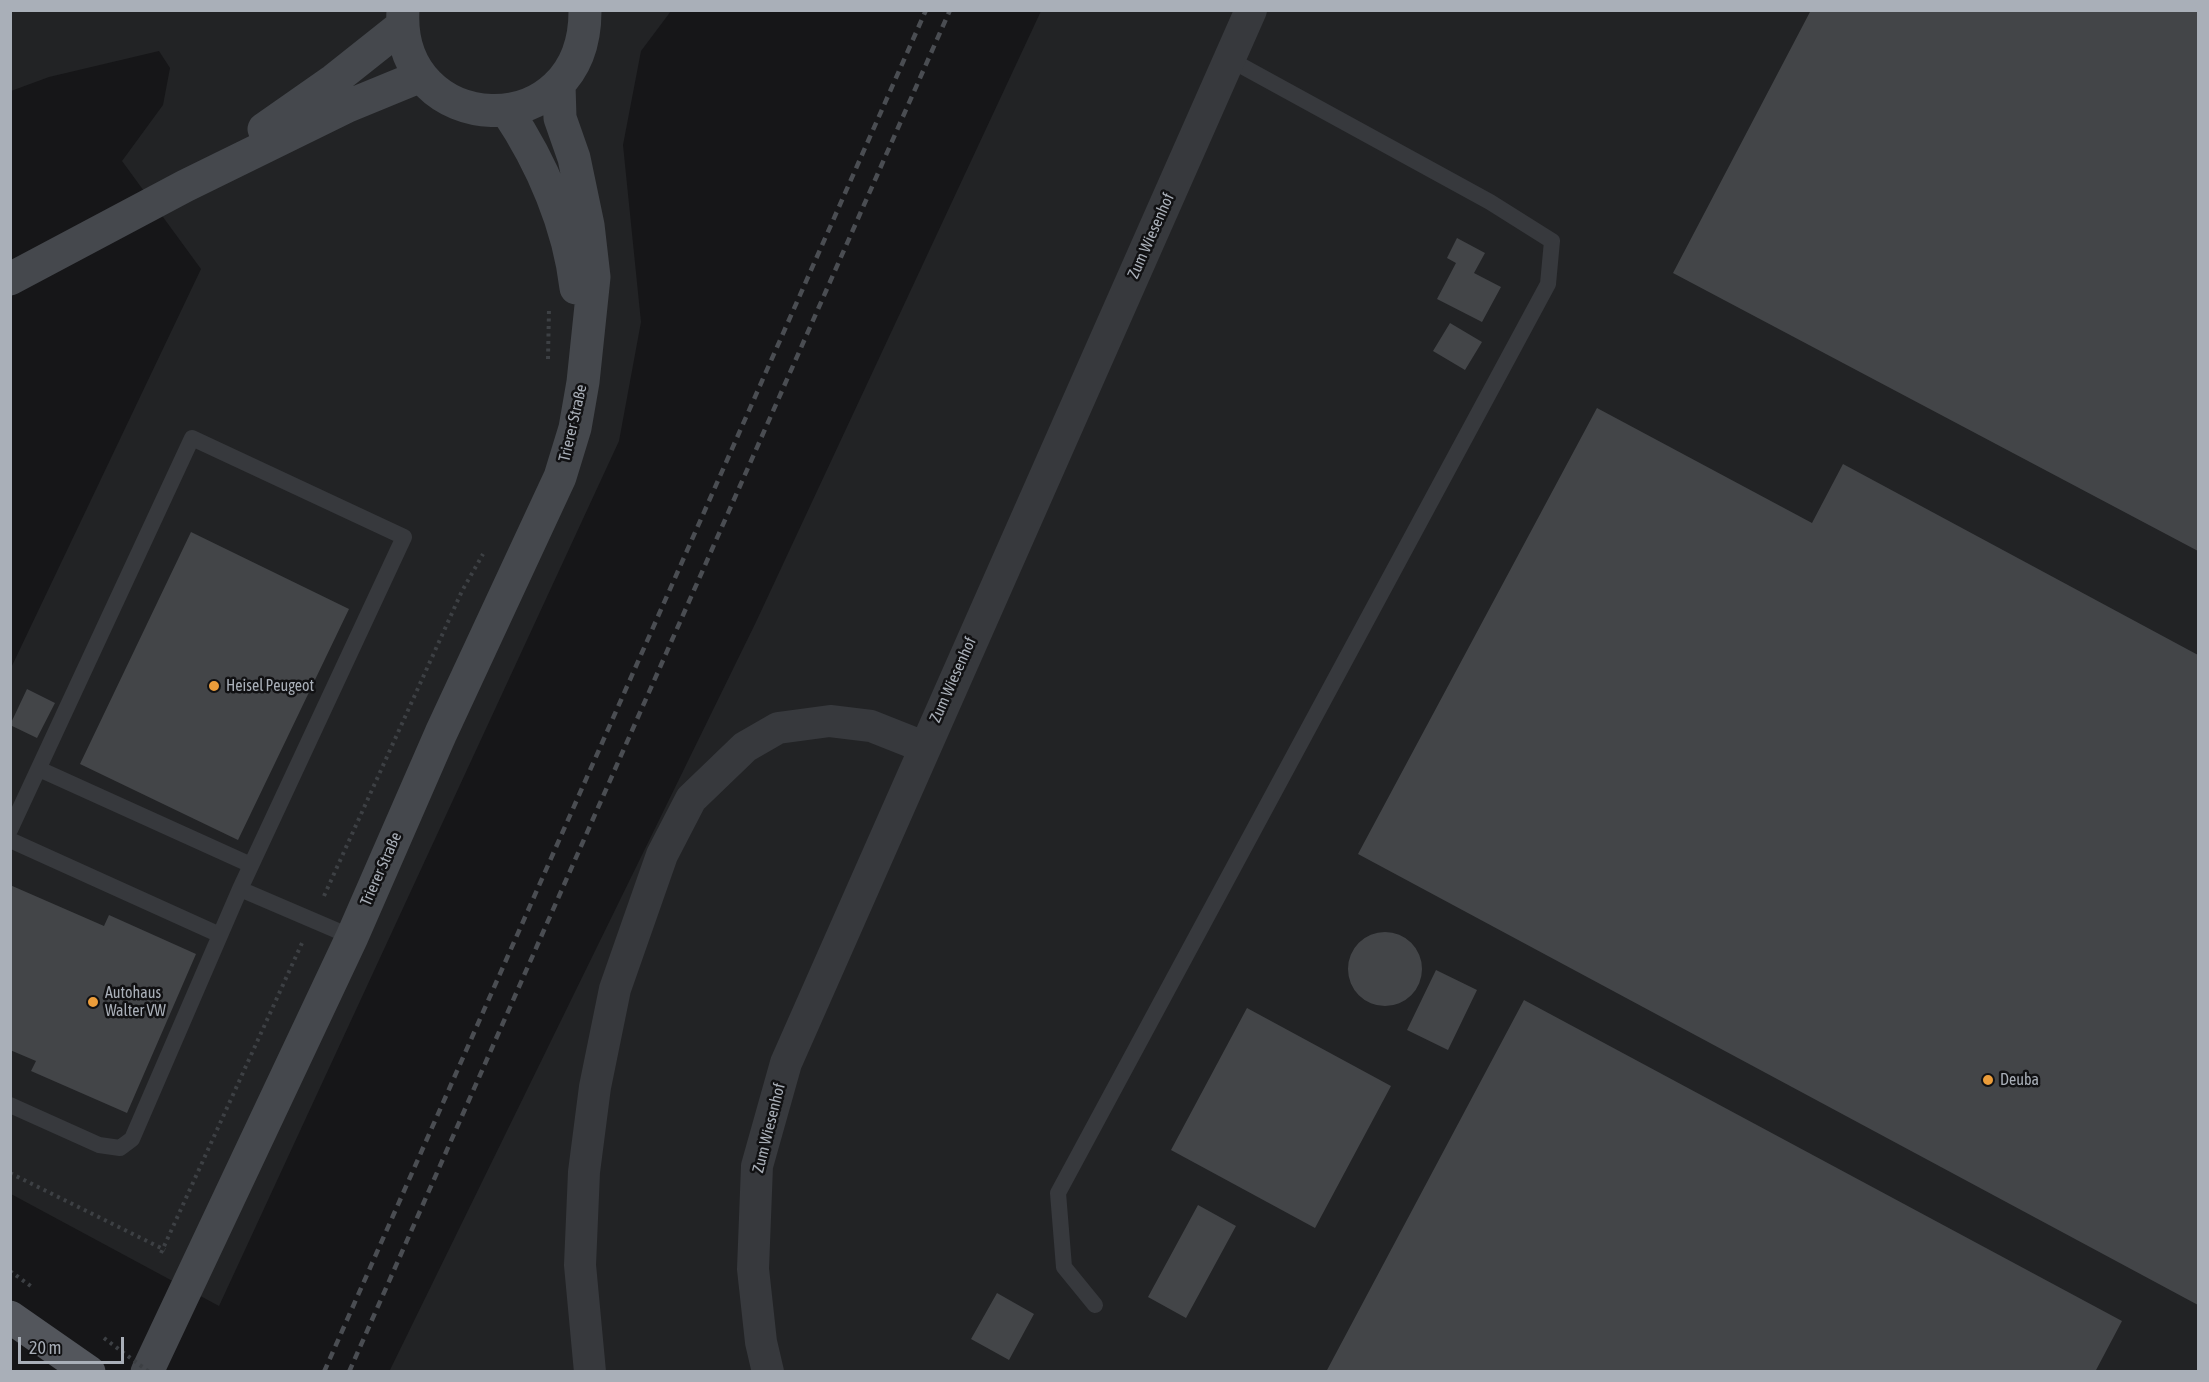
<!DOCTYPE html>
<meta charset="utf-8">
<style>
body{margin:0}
#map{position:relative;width:2209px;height:1382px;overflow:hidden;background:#161618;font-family:"Asap Condensed",sans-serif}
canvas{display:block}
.frame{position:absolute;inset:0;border:12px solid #a9afb8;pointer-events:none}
.scale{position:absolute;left:18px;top:1337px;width:106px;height:27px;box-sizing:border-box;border:3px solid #a9afb8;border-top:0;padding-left:8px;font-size:18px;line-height:21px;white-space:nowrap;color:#a9afb8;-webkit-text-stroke:4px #111113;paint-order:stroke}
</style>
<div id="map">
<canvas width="2209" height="1382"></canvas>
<div class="frame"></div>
<div class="scale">20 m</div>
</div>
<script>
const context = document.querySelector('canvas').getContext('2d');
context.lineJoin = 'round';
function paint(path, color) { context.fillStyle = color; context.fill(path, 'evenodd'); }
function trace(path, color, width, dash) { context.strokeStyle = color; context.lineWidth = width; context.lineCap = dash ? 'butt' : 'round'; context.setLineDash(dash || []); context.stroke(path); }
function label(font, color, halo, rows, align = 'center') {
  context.font = font + ' "Asap Condensed",sans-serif'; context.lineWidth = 5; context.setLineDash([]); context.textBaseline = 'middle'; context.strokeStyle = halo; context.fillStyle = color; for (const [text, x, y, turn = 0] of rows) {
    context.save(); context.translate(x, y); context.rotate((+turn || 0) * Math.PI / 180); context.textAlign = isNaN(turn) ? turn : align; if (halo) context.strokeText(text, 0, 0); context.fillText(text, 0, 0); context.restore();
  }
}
const built = new Path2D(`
 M 11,11 L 671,11 L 641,51 L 623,145 L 641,322 L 619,441 L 219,1306 L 11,1194 L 10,670 L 201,269 L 122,161 L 163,105 L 170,68 L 159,51 L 49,77 L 11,91 Z
 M 1041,11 L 2198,11 L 2198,1371 L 389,1372 L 756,622 Z`);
const building = new Path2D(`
 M 1811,10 L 2198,10 L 2198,551 L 1673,273 Z
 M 1457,238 L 1485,253 L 1474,273 L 1501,287 L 1482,322 L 1437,299 L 1456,263 L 1447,258 Z
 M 1450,323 L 1482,342 L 1465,370 L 1433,351 Z
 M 1597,408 L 1812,523 L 1843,464 L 2198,655 L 2198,1305 L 1358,854 Z
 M 191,532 L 349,609 L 238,840 L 80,764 Z
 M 27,689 L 55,703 L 37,738 L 10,725 Z
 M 10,885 L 104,926 L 109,915 L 196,954 L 127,1113 L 31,1071 L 36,1061 L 10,1050 Z
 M1348 969a37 37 0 1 1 74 0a37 37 0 1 1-74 0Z
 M 1436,970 L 1477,990 L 1448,1050 L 1407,1030 Z
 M 1524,1000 L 2122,1321 L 2095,1372 L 1326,1372 Z
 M 1247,1008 L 1391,1086 L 1315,1228 L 1171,1150 Z
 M 1198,1205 L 1236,1226 L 1186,1318 L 1148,1297 Z
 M 997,1293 L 1034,1314 L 1009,1360 L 971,1339 Z`);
const path = new Path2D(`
 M 548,359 L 549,309
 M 324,896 L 462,591 L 483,554
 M 10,1173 L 165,1250
 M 161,1253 L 302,943
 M 10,1271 L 32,1287`);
const lane = new Path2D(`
 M 39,769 L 251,865
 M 10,830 L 192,438 L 404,537 L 240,889 L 132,1139 L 120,1148 L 99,1145 L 10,1105
 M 10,840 L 220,935
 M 240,889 L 352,937
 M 1095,1305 L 1064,1267 L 1058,1193 L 1548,284 L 1552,241 L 1490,202 L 1229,59`);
const street = new Path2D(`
 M 590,1372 L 580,1265 L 584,1172 L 595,1087 L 615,989 L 662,855 L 691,799 L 745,747 L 778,728 L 830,721 L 871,726 L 924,747
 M 768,1372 L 761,1342 L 753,1269 L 757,1166 L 786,1063 L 1251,10`);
const secondary = new Path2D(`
 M 403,10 C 395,139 586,149 585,10
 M 507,111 C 542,163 569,226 576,288
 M 264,129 L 334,80 L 402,26
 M 10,279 L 185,186 L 348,106 L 421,76
 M 147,1372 L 352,937 L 441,733 L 560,477 L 575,428 L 583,382 L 594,277 L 588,225 L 574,158 L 560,118 L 559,85`);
const primary = new Path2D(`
 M 10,1317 L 89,1372`);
const rail = new Path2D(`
 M 324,1372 L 926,10
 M 349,1372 L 950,10`);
const pathBridge = new Path2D(`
 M 104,1338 L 149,1372`);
const markers = [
 [214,686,6,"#ec9d3a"],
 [93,1002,6,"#ec9d3a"],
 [1988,1080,6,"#ec9d3a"]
];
const streetNames = [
 ["Zum Wiesenhof",1151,236,-66],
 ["Trierer Straße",573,423,-77],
 ["Zum Wiesenhof",953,680,-66],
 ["Trierer Straße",381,869,-66],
 ["Zum Wiesenhof",769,1128,-76]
];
const poiNames = [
 ["Heisel Peugeot",226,686],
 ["Autohaus",105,993],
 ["Walter VW",105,1011],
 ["Deuba",2000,1080]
];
paint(built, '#222325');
paint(building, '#434548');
trace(path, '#3d4044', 4, [3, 4.5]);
trace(lane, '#37393d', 16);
trace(street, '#37393d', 32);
trace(secondary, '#45484d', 33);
trace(primary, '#53565c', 33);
trace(rail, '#4a4d52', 4.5, [8, 6]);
trace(pathBridge, '#3d4044', 4, [3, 4.5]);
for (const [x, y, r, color] of markers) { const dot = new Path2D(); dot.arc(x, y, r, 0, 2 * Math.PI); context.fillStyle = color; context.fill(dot); trace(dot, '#111113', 2); }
label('16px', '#a9afb8', '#111113', streetNames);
label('16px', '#a9afb8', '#111113', poiNames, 'left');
</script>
